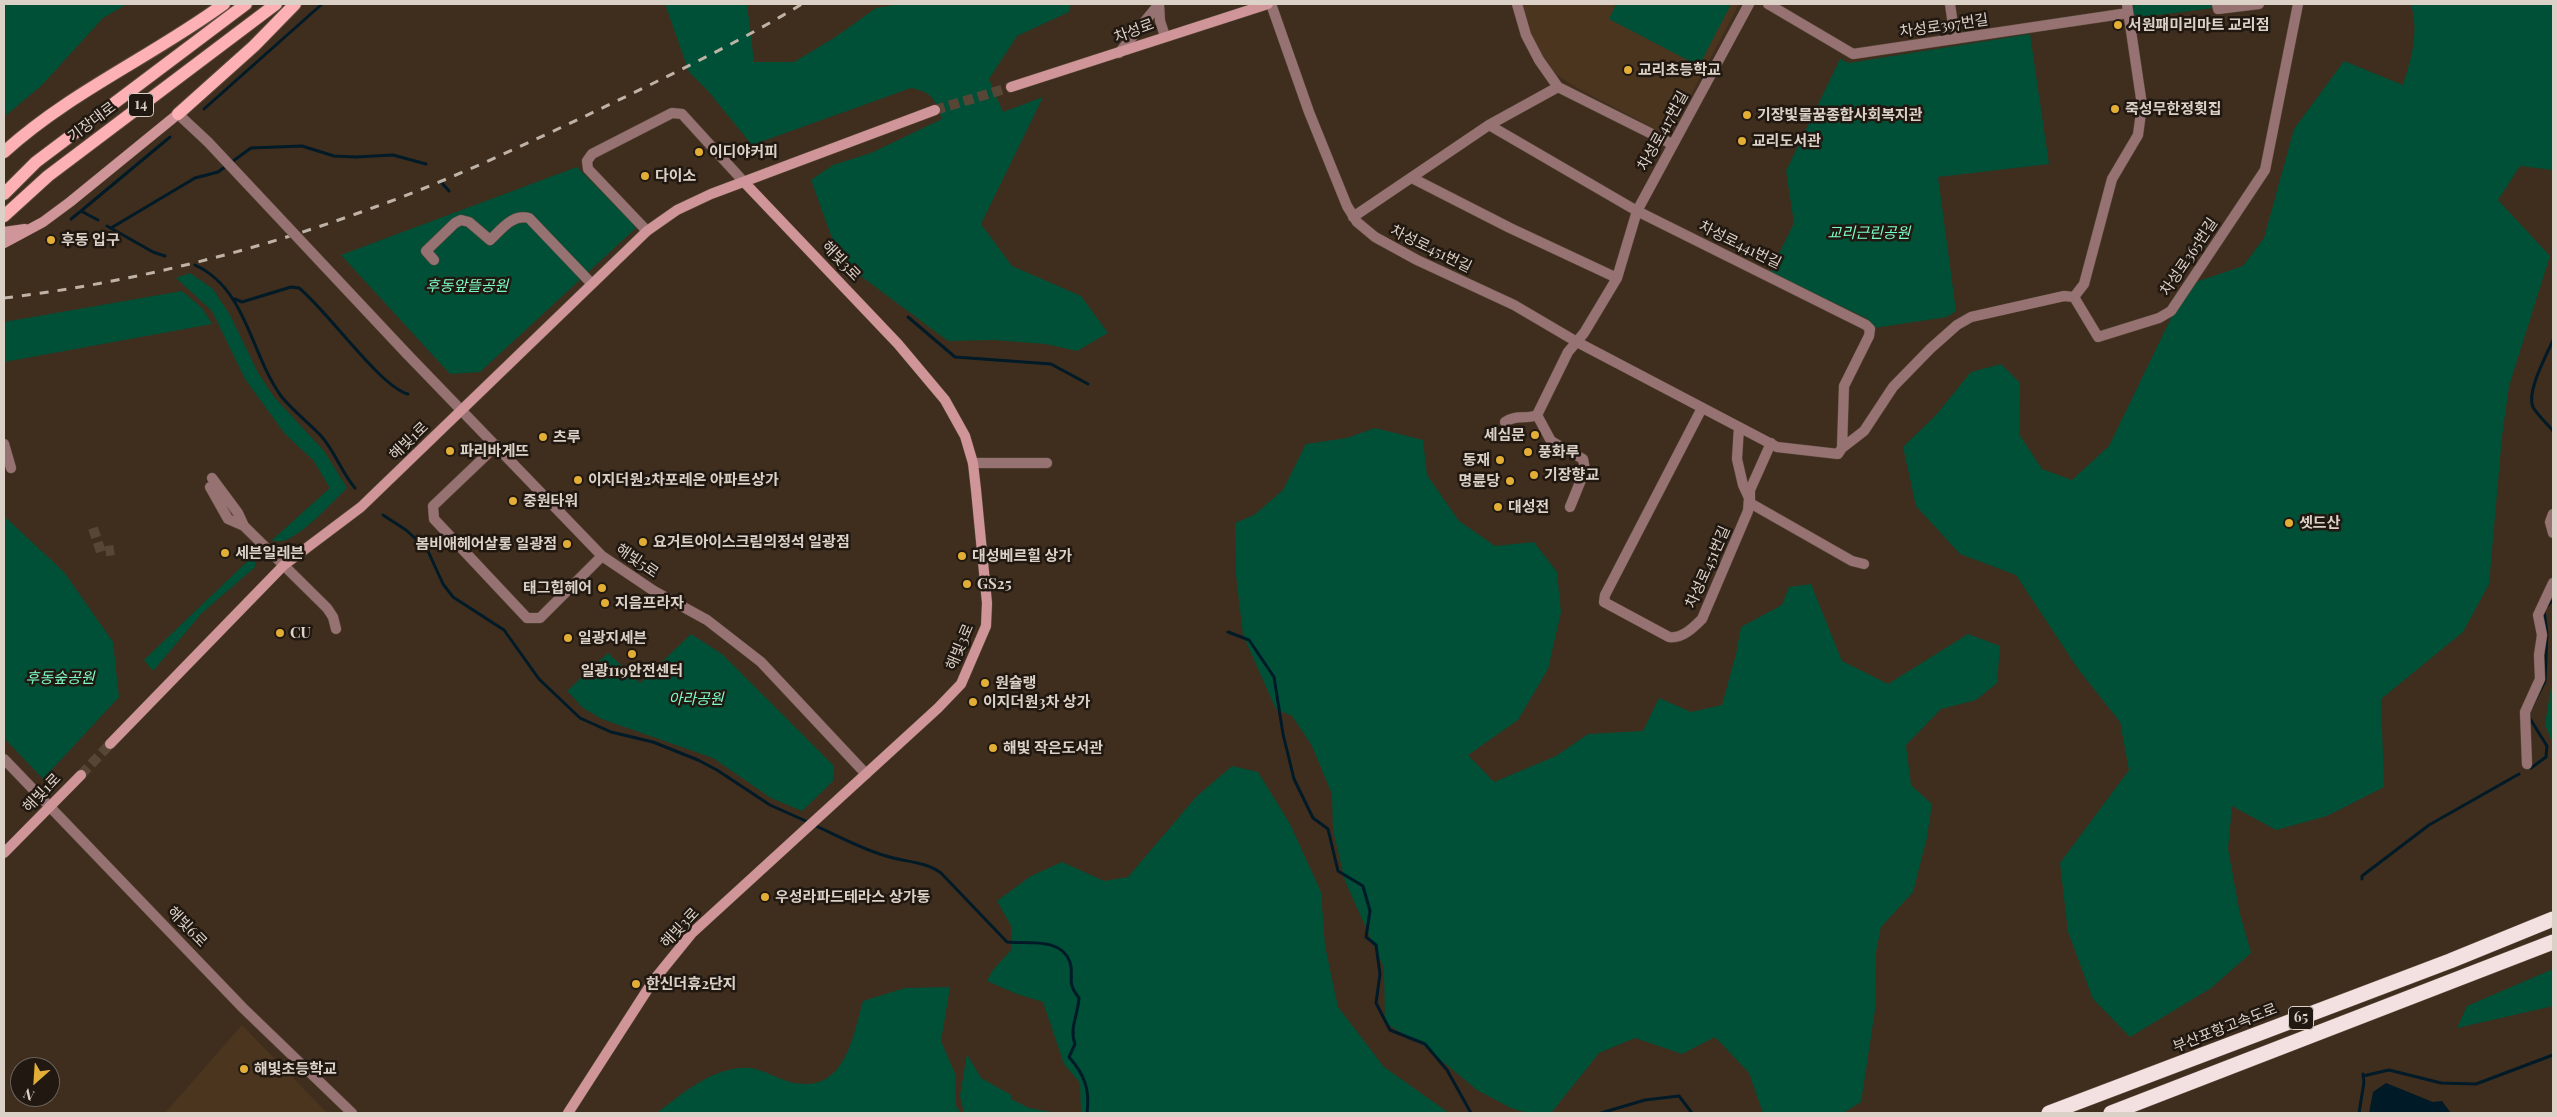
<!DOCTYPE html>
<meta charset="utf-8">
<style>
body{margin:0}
#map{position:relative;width:2557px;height:1117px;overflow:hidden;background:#3f2e1d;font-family:"Playfair Display",serif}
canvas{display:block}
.frame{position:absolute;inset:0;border:5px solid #dcd1c7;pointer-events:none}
.north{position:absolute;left:10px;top:1057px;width:50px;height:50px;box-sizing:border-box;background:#201811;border:1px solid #6b625a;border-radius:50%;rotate:206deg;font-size:14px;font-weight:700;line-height:20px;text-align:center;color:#dcd1c7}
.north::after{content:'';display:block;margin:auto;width:18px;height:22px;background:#e3ae35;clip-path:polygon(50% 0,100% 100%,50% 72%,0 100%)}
</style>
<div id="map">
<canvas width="2557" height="1117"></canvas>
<div class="frame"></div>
<div class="north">N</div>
</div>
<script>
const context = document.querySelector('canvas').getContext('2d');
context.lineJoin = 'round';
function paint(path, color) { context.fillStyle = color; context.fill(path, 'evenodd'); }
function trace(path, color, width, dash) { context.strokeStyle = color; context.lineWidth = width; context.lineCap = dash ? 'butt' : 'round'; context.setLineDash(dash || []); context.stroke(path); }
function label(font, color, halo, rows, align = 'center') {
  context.font = font + ' "Playfair Display","Noto Sans KR",serif'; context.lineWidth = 5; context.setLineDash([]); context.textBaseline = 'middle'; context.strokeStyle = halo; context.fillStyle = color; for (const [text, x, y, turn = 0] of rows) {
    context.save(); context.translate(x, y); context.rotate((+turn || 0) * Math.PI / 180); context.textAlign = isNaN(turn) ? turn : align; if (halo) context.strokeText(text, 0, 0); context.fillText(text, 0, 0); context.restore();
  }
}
const built = new Path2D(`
 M 1521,4 L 1739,4 L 1673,129 L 1661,132 L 1579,89 L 1557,75 L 1543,60 L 1532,37 Z
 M 242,1025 L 327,1113 L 165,1113 Z`);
const green = new Path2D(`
 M 4,4 L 127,4 L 103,18 L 42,85 L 4,117 Z
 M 665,4 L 747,4 L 754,62 L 794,62 L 834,38 L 876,8 L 901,4 L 1071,4 L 1069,12 L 1017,36 L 989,79 L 1003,112 L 1043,97 L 981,224 L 1012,266 L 1081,296 L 1108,333 L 1077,351 L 1046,344 L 994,340 L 948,341 L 858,274 L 837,252 L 811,180 L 833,165 L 871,153 L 942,119 C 935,99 932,92 911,88 L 752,145 L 708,91 L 689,72 Z
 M 1616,4 L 1731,4 L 1699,66 L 1609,19 Z
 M 2133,4 L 2213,4 L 2214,8 L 2135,18 Z
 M 2411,4 L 2553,4 L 2553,170 L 2520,166 L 2498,200 L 2550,256 L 2509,386 L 2502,437 L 2489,584 L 2463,632 L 2381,699 L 2384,787 L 2327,816 L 2276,830 L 2232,806 L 2228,849 L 2240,914 L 2251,953 L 2211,988 L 2130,1037 L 2093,999 L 2068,932 L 2060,863 L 2129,770 L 2120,722 L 2078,669 L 2016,575 L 1960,554 L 1916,506 L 1903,447 L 1936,415 L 1971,372 L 2001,364 L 2020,383 L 2019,434 L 2042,469 L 2072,480 L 2109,446 L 2187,285 L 2243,266 L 2264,238 L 2294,129 L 2344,61 L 2403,85 C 2412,57 2419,33 2411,4 Z
 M 2030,34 L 2049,164 L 1938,177 L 1956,311 L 1947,317 L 1874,328 L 1868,319 L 1770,272 L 1794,223 L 1786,171 L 1840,59 L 1849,63 Z
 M 577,167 L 637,227 L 480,372 L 450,374 L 341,255 Z
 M 190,273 L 213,289 L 230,315 L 258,373 L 274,397 L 324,451 L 347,488 C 333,501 290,551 272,540 L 330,488 L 313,460 L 285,434 L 245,379 L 212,311 L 176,278 Z
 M 182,291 L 202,308 L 212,324 L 4,362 L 4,322 Z
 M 1375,428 L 1423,440 L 1427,475 L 1459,521 L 1495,546 L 1534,542 L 1557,572 L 1561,612 L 1548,669 L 1518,720 L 1468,755 L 1494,782 L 1556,756 L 1588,734 L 1643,731 L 1659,698 L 1691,712 L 1722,705 L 1736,654 L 1741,627 L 1782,605 L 1789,587 L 1811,584 L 1842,661 L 1888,684 L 1968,634 L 2000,646 L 1997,683 L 1976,700 L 1941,709 L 1906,745 L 1911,785 L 1932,804 L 1927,837 L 1913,892 L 1881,927 L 1876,952 L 1875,1010 L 1861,1102 L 1843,1113 L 1763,1113 L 1749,1073 L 1715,1037 L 1682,1054 L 1635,1038 L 1599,1053 L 1551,1113 L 1528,1113 L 1511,1108 L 1477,1090 L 1424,1046 L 1385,1023 L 1384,968 L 1345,881 L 1333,830 L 1332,794 L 1311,744 L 1292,716 L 1276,709 L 1243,635 L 1236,575 L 1235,523 L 1254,515 L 1283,490 L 1306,444 L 1347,438 Z
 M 4,516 L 64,572 L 113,642 L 119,697 L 43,779 L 4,738 Z
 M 255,554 L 255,567 L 202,613 L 153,671 L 144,660 Z
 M 691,634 L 722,654 L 834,766 L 833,781 L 802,811 L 771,798 L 713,758 L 602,719 L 583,708 L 567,691 L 608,653 L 640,683 Z
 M 2553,676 L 2553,745 L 2545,724 Z
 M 1232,766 L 1258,772 L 1290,824 L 1321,892 L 1325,946 L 1338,1007 L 1384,1067 L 1449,1113 L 1081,1113 L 1080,1083 L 1064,1064 L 1043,1002 L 1017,994 L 987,981 L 993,970 L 1012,949 L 1011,926 L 997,901 L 1031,876 L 1062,862 L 1104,881 L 1128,877 L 1196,797 Z
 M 2553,969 L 2553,1006 L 2457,1028 L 2467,1006 Z
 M 950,987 L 941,1041 L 955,1074 L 956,1106 L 961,1113 L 657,1113 C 683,1093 715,1065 751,1068 C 760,1069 779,1079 790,1082 C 844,1095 852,1041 863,1001 L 905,988 Z
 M 967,1054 L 981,1078 L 1011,1095 L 1011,1099 L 1029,1108 L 1057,1113 L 964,1113 L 960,1096 Z`);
const water = new Path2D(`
 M 2386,1083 L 2433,1102 L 2442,1101 L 2451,1113 L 2369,1113 L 2373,1092 Z`);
const stream = new Path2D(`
 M 204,109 L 322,4
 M 442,183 L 449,191
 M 81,211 L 170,137
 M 71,219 L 81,211 L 98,220
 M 107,226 L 153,252 L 165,256
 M 111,228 L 195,178 L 218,172 L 251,148 L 302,146 L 334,156 L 356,157 L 393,155 L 426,164
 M 195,265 C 247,289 250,353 281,396 C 293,411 309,423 322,437 C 335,452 342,473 355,488
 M 235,299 L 242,302 L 291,287 L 299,288 C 326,309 380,387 408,394
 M 908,317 L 955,357 L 1051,364 L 1088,384
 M 2553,340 C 2547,354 2526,392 2533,407 C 2538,416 2547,423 2553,431
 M 383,515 L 406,530 L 427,549 L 443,584 L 453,597 L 504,630 L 539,679 L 580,718 L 611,732 L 653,742 L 698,760 L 717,770 L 770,805 L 808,822
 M 2547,606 L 2553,600
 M 1228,632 L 1249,640 L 1274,677 L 1283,734 L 1294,779 L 1313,818 L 1328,829 L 1338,871 L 1363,886 L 1370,911 L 1366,937 L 1376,945 L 1380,974 L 1376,1003 L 1390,1030 L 1425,1044 L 1447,1070 L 1471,1113
 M 2532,706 L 2545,681 L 2547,633 L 2544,611
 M 2529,717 L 2547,746 L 2546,757 L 2531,768
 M 814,825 C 838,836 861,849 886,856 C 904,862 925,861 941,873 L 1007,942 C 1027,944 1061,937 1070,962 C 1075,978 1065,980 1079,998 C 1078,1015 1069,1028 1075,1044 L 1069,1057 C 1085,1075 1090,1090 1087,1113
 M 2362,879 L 2362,876 L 2429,825 L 2519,774
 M 2363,1076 L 2389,1070 L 2441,1083 L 2476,1084 L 2553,1055
 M 1601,1113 L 1645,1100 L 1679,1096 L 1692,1113
 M 2359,1113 L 2364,1082 L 2363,1074`);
const streetTunnel = new Path2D(`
 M 93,528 L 101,552 L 114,550`);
const secondaryTunnel = new Path2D(`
 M 935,110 L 1011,87
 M 81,775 L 110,744`);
const street = new Path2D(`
 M 1159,4 L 1160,21 L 1165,36
 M 1271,4 L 1309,112 L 1347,206 L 1357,222 L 1375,237 L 1417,260 L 1514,305 L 1577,342 L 1777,447 L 1838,454 L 1842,448 L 1864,431 L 1893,387 L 1930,349 L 1957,325 L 1971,317 L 2064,296 L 2074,297
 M 1517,4 L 1526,35 L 1539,60 L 1558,87 L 1672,144
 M 1768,4 L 1853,54 L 2128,13
 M 1950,4 L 1955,39
 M 2217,4 L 2218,9 L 2259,4
 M 1119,53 L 1159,4
 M 178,114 L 208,142
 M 1489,125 L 1637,211 L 1866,325 L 1870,329 L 1869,336 L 1844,386 L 1842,448
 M 1412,178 L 1510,228 L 1617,278
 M 1353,217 L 1489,125 L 1558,87
 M 647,231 L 588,169 L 587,161 L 592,154 L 672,113 L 682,114 L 744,182
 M 434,260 L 426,251 L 455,223 L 461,220 L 469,222 L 490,240 C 502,229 512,214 529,218 L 591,283
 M 2074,297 L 2098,337 L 2159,318 L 2171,311 L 2265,170 L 2298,4
 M 2074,297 L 2084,284 L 2112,179 L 2138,135 L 2142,105 L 2127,4
 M 407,354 L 602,556 L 654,591 L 707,620 L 761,662 L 866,774
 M 1702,408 L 1605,595 L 1604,602 L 1669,637 C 1682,639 1693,628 1702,619 L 1748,511 L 1749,498 L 1743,485 L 1737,459 L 1739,427
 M 1537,415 L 1568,352 L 1584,333 L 1617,278 L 1637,211 L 1749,4
 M 1537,415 L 1551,441 L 1583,459 L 1585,470 L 1570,507
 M 1505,422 C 1516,414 1525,420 1537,415
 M 1771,443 L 1750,490 L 1750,503 L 1852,561 L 1864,564
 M 4,444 L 11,468
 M 497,445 L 433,506 L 434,519 L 527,618 L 540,618 L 602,556
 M 973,463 L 1047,463
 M 212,478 L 238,513 L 244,526 L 327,608 L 333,617 L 336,629
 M 210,487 L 228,519 L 244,526
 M 2553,514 L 2550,522 L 2553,533
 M 4,759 L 243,1008 L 352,1113
 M 2527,764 L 2525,712 L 2540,679 L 2539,655 L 2542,635 L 2538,615 L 2553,583`);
const secondary = new Path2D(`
 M 1011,87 L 1268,4
 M 4,232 L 25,229
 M 4,243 L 43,222 L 70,202 L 178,114
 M 110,744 L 284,565 L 361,507 L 647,231 L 677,210 L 711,194 L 935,110
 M 4,853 L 81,775
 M 568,1113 L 653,981 L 692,933 L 938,708 L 961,684 L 986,626 L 987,603 L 976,490 L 973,463 L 965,436 L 945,400 L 898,344 L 744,182`);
const primary = new Path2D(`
 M 178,114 L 254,46 L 295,4
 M 4,152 C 70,92 153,56 224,4
 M 4,194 L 36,162 L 246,4
 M 4,216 L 48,176 L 276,4`);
const highway = new Path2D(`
 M 2049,1113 L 2450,961 L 2553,919
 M 2111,1113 L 2553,942`);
const rail = new Path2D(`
 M 4,298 C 130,283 256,251 375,207 C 450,180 524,145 596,111 C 666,77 736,44 802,4`);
const streetBridge = new Path2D(`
 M 208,142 L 407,354`);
const markers = [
 [2118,25,5,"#e3ae35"],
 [1628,70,5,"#e3ae35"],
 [2115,109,5,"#e3ae35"],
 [1747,115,5,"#e3ae35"],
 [1742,141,5,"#e3ae35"],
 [699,152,5,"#e3ae35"],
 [645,176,5,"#e3ae35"],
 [51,240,5,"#e3ae35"],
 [1535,435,5,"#e3ae35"],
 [543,437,5,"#e3ae35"],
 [450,451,5,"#e3ae35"],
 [1528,452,5,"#e3ae35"],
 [1500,460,5,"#e3ae35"],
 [1534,475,5,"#e3ae35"],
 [578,480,5,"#e3ae35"],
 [1510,481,5,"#e3ae35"],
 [513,501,5,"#e3ae35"],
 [1498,507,5,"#e3ae35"],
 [2289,523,5,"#e3ae35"],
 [643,542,5,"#e3ae35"],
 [567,544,5,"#e3ae35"],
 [225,553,5,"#e3ae35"],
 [962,556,5,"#e3ae35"],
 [967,584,5,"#e3ae35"],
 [602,588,5,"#e3ae35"],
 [605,603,5,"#e3ae35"],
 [280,633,5,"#e3ae35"],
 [568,638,5,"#e3ae35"],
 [632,654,5,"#e3ae35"],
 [985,683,5,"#e3ae35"],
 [973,702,5,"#e3ae35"],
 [993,748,5,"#e3ae35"],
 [765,897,5,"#e3ae35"],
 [636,984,5,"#e3ae35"],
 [244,1069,5,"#e3ae35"]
];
const shields = [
 [141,105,25],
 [2301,1018,25]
];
const shieldNames = [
 ["14",141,105],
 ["65",2301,1018]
];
const poiNames = [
 ["서원패미리마트 교리점",2128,25],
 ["교리초등학교",1638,70],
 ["죽성무한정횟집",2125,109],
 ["기장빛물꿈종합사회복지관",1757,115],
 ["교리도서관",1752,141],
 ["이디야커피",709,152],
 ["다이소",655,176],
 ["후동 입구",61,240],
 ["세심문",1525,435,"right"],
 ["츠루",553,437],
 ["파리바게뜨",460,451],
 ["풍화루",1538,452],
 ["동재",1490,460,"right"],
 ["기장향교",1544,475],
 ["이지더원2차포레온 아파트상가",588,480],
 ["명륜당",1500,481,"right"],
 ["중원타워",523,501],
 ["대성전",1508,507],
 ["셋드산",2299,523],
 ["요거트아이스크림의정석 일광점",653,542],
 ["봄비애헤어살롱 일광점",557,544,"right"],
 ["세븐일레븐",235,553],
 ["대성베르힐 상가",972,556],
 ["GS25",977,584],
 ["태그힙헤어",592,588,"right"],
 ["지음프라자",615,603],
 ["CU",290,633],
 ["일광지세븐",578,638],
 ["일광119안전센터",632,671,"center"],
 ["원슐랭",995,683],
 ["이지더원3차 상가",983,702],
 ["해빛 작은도서관",1003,748],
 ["우성라파드테라스 상가동",775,897],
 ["한신더휴2단지",646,984],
 ["해빛초등학교",254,1069]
];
const streetNames = [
 ["차성로397번길",1944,26,-8],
 ["차성로",1134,31,-20],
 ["기장대로",92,122,-37],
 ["차성로417번길",1663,131,-61],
 ["차성로441번길",1740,245,26],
 ["차성로451번길",1431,249,26],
 ["차성로365번길",2189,257,-56],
 ["해빛3로",841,261,46],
 ["해빛1로",409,441,-44],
 ["해빛5로",637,561,34],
 ["차성로451번길",1708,567,-66],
 ["해빛3로",960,647,-67],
 ["해빛1로",42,793,-46],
 ["해빛6로",187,927,46],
 ["해빛3로",680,928,-47],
 ["부산포항고속도로",2225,1028,-21]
];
const parkNames = [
 ["교리근린공원",1869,233],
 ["후동앞뜰공원",467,286],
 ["후동숲공원",60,678],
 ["아라공원",696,699]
];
paint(built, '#4b351f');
paint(green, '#005038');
paint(water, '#001a27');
trace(stream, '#001a27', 3);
trace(streetTunnel, '#574636', 10, [10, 5]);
trace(secondaryTunnel, '#574636', 10, [10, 5]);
trace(street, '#5b4b3c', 11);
trace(secondary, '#5b4b3c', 11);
trace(primary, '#5b4b3c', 14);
trace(highway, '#5b4b3c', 16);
trace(street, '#977273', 10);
trace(secondary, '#d09598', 10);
trace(primary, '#fdb1b4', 12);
trace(highway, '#f3e0e1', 15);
trace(rail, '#bfb3a8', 3, [9, 9]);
trace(streetBridge, '#5b4b3c', 11, []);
trace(streetBridge, '#977273', 10);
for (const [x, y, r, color] of markers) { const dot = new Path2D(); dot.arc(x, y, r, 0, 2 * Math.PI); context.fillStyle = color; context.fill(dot); trace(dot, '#201811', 2); }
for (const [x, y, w] of shields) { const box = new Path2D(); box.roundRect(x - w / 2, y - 11.5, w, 23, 4); context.fillStyle = '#201811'; context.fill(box); trace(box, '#dcd1c7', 1); }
label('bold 14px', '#dcd1c7', null, shieldNames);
label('bold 15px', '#dcd1c7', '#201811', poiNames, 'left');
label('15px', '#dcd1c7', '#201811', streetNames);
label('italic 15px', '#7efcc8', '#201811', parkNames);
</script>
